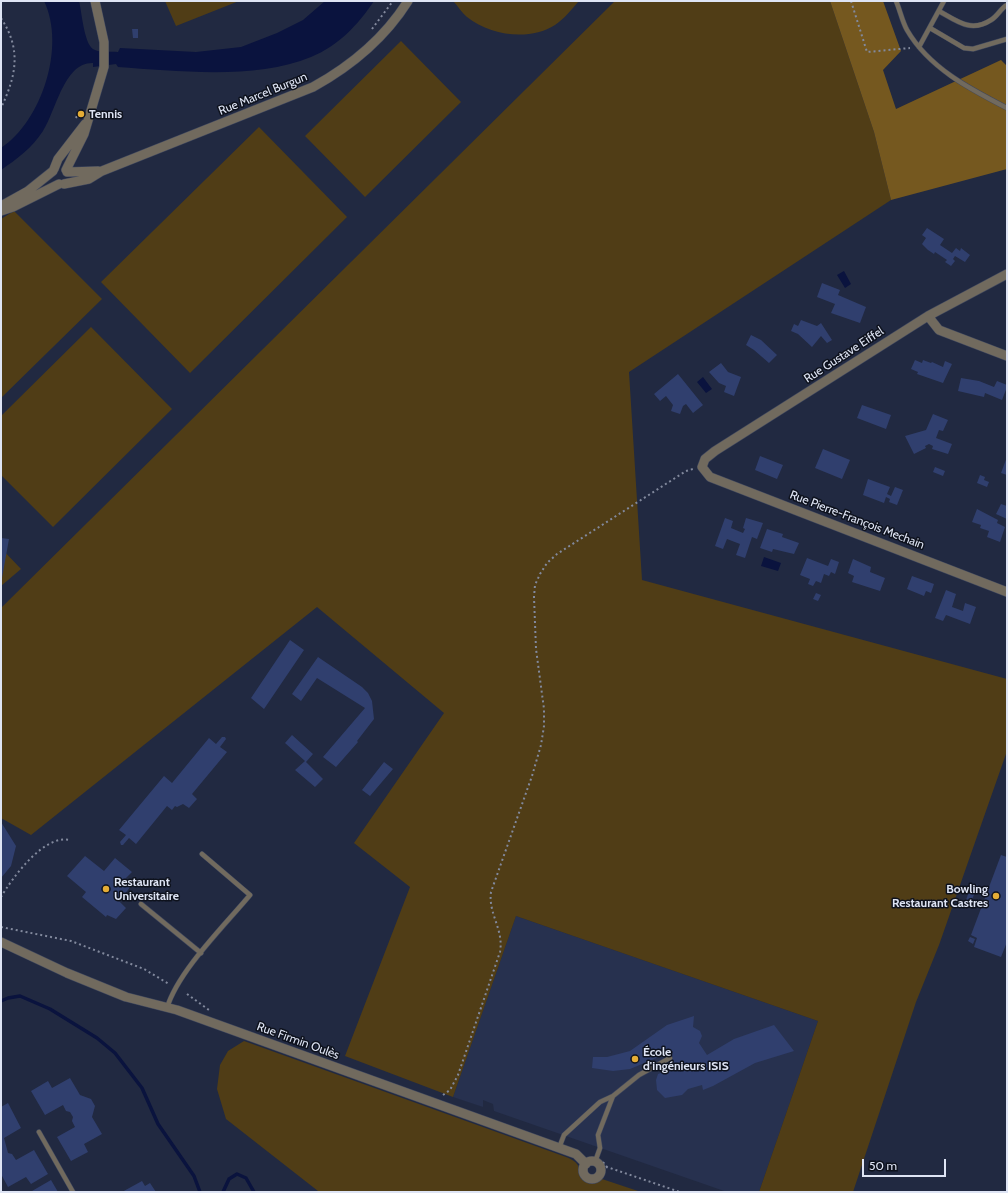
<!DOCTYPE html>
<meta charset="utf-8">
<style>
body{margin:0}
#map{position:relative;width:1008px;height:1193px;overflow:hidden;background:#212941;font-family:Cabin,sans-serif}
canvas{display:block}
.frame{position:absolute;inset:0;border:2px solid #dee4f4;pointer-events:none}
.scale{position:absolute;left:862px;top:1159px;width:84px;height:18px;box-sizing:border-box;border:2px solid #dee4f4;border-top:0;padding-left:5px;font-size:12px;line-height:14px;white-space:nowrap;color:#dee4f4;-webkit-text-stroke:3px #0e121d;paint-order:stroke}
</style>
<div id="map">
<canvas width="1008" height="1193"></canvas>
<div class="frame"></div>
<div class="scale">50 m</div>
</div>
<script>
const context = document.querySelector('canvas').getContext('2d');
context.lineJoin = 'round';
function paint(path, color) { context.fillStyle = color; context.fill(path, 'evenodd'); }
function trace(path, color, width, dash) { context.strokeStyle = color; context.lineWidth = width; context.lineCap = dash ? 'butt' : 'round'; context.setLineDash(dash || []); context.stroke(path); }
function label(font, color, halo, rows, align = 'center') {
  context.font = font + ' Cabin,sans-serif'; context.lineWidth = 3; context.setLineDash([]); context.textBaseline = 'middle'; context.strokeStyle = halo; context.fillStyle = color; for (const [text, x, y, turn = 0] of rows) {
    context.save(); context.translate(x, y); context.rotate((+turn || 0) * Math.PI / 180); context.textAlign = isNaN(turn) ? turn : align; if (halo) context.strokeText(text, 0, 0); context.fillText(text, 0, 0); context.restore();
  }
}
const built = new Path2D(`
 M 516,916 L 818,1021 L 759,1192 L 727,1192 L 494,1111 L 493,1104 L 483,1100 L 483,1107 L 453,1097 Z`);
const green = new Path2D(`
 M 165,1 L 239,1 L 176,26 Z
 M 453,1 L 579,1 C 572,9 564,19 555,25 C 530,41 491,36 467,17 C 462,13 458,6 453,1 Z
 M 615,1 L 830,1 L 874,132 L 891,200 L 629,372 L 642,580 L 1007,679 L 1007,751 L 939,945 L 916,1002 L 853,1192 L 759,1192 L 818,1021 L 516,916 L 453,1097 L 345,1056 L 410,887 L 354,843 L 444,713 L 317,607 L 31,835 L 1,818 L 1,608 Z
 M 401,41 L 461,102 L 365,197 L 305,136 Z
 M 259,127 L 347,217 L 190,373 L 101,282 Z
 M 14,211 L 102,299 L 1,398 L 1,219 Z
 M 91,327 L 172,409 L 53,527 L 1,475 L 1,416 Z
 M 1,548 L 21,569 L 1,586 Z
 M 244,1041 L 566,1157 C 571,1159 575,1161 577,1164 C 583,1172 583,1193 602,1179 L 641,1192 L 318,1191 L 226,1119 L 217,1089 L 220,1065 L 228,1051 Z`);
const forest = new Path2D(`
 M 830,1 L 883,1 L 901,51 L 883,70 L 896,109 L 1001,60 L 1007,66 L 1007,169 L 891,200 L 874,132 Z`);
const water = new Path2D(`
 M 44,1 L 79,1 C 82,12 84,47 95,50 C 102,53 111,51 118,52 L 120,48 L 196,52 L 241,47 L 277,33 L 303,20 L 325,1 L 374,1 C 358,25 338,46 311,57 C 256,80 177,71 118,67 L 116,64 L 93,67 L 93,63 C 64,62 56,111 43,131 C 32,148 17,159 1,170 L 1,148 C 42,121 66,46 44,1 Z
 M 844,271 L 851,284 L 845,288 L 837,275 Z
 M 703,377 L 712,389 L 706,393 L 697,382 Z
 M 764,557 L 781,563 L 778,571 L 761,566 Z`);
const stream = new Path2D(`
 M 1,1001 L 8,998 L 20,996 L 50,1009 L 97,1038 L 115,1053 L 142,1088 L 158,1124 L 194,1176 L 200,1192
 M 223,1192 L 229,1179 L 237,1174 L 246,1178 L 254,1192`);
const building = new Path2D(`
 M 132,29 L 138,29 L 138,38 L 133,38 Z
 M 927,228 L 944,239 L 940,245 L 952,253 L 956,248 L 960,251 L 961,248 L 970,255 L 965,262 L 955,256 L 953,259 L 955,261 L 951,266 L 945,262 L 947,260 L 935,252 L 934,254 L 928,250 L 922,244 L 926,238 L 922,235 Z
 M 822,283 L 840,290 L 838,295 L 866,307 L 860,323 L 831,313 L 835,304 L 817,297 Z
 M 801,320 L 817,326 L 821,323 L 832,340 L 827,343 L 821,336 L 812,347 L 798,334 L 791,331 L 794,324 L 798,326 Z
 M 751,335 L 761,340 L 777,355 L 769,363 L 754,350 L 746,345 Z
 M 915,360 L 922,363 L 923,360 L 931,363 L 932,362 L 943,367 L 945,361 L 952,364 L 943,383 L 917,374 L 918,372 L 911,369 Z
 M 721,363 L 728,372 L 741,377 L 734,396 L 724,392 L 726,386 L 719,383 L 709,372 Z
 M 678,374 L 703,405 L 693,413 L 686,404 L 683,406 L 680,414 L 671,411 L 673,405 L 666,396 L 660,401 L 654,394 Z
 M 961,378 L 979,381 L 994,387 L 997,381 L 1007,385 L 1007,387 L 1002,400 L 985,393 L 984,397 L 958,391 Z
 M 862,405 L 891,415 L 886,429 L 857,418 Z
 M 933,414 L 948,420 L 943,431 L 939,430 L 936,438 L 952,444 L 948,454 L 932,449 L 933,446 L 929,444 L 925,446 L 926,448 L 914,454 L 905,436 L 926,430 Z
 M 823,449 L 850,460 L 842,479 L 815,468 Z
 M 760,456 L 783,465 L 777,479 L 755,470 Z
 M 1007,457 L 1007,475 L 1001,473 Z
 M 935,467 L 945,471 L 943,476 L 933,472 Z
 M 980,475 L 985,477 L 984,480 L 989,482 L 987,487 L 977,483 Z
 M 868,479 L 890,487 L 887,494 L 891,496 L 895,487 L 903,490 L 897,505 L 889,502 L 890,499 L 886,497 L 884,503 L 863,495 Z
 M 1001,504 L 1007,506 L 1007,519 L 996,514 Z
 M 977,509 L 998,520 L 997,523 L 1005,527 L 1000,542 L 987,537 L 989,531 L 980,528 L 981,525 L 972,522 Z
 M 725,518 L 733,521 L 731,528 L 743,533 L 745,529 L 743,528 L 746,518 L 763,523 L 757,539 L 752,537 L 745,558 L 736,555 L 740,544 L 727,539 L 723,549 L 715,546 Z
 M 767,529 L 783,534 L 782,537 L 799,543 L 794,554 L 773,549 L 772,552 L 760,548 Z
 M 1,538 L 9,539 L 2,578 L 1,578 Z
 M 807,558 L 828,566 L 831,559 L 839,562 L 835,574 L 831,572 L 829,576 L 824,574 L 821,583 L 816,581 L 813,586 L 808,584 L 810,579 L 800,575 Z
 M 853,559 L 871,567 L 870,572 L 885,578 L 880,591 L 852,582 L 854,576 L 848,573 Z
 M 912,576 L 934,584 L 931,593 L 926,591 L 924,596 L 907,589 Z
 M 946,590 L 956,594 L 952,607 L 963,611 L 965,603 L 976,607 L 970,624 L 946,615 L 943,621 L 935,618 Z
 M 816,593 L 821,595 L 818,601 L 813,599 Z
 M 290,640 L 304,650 L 264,709 L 251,698 Z
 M 318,657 L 362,687 L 368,693 L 372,701 L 374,719 L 357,741 L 358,742 L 336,767 L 323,757 L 365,708 L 317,678 L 301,701 L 292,694 Z
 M 292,735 L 313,754 L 306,762 L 323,779 L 315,787 L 295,770 L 305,761 L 285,743 Z
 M 222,737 L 225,737 L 226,739 L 220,747 L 227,752 L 192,794 L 197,799 L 189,808 L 183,804 L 177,807 L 175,806 L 172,810 L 167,806 L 136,844 L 129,838 L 123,845 L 121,845 L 120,842 L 126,835 L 119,830 L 164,776 L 172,783 L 209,738 L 216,744 Z
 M 384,762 L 393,769 L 370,796 L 362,790 Z
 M 1,822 L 16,846 L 11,866 L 1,878 Z
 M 1001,855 L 1007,857 L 1007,942 L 1001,957 L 974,947 L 977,938 L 971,935 Z
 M 85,856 L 104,871 L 115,858 L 132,872 L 124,880 L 131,886 L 119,901 L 126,908 L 116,919 L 107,915 L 106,917 L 82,897 L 86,892 L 67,876 Z
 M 972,883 L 978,885 L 971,902 L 966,900 Z
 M 970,937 L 975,939 L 973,944 L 968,941 Z
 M 694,1016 L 693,1027 L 700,1031 L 702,1036 L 699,1043 L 707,1055 L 734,1039 L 774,1025 L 794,1051 L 755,1063 L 713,1086 L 703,1090 L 702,1085 L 688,1089 L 682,1095 L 665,1098 L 657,1090 L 656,1080 L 658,1074 L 671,1069 L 673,1051 L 630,1069 L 613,1071 L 592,1068 L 593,1057 L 607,1057 L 630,1051 L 667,1025 Z
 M 70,1078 L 80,1095 L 91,1099 L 95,1106 L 92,1117 L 102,1134 L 84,1144 L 88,1152 L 71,1161 L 57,1137 L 75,1127 L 72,1121 L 73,1117 L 70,1112 L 66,1111 L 63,1105 L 45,1115 L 31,1091 L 48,1081 L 52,1088 Z
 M 8,1103 L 21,1128 L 4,1138 L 8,1153 L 12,1154 L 16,1160 L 34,1150 L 48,1174 L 31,1184 L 26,1177 L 8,1187 L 1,1174 L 1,1107 Z
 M 51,1180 L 58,1192 L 33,1192 L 32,1191 Z
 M 142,1181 L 145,1186 L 150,1183 L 156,1192 L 122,1192 Z`);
const path = new Path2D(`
 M 851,1 L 867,52 L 910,48
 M 1,18 C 22,50 16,76 1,108
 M 372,29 L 393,1
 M 76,118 L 80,109
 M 1,897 C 13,877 44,834 70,840
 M 1,927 L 71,941 L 144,969 L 169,984
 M 187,994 L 209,1010
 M 443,1095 L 450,1090 L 458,1075 L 500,952 C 504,929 488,914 491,892 L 532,776 L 541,745 L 544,726 L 544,709 L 536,649 L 534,597 L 535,585 L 540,574 L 547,563 L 557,554 L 686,471 L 693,469
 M 603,1162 L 607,1167
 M 601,1168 L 607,1167 L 680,1192`);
const lane = new Path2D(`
 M 896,1 C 900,10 902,21 907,30 C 929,68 970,89 1007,108
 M 939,11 C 957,21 971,33 991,20 C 998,16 1000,9 1007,5
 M 930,28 L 964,48 L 973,49 L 1007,39
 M 919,47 L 944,1
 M 141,904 L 201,953
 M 167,1008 C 178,971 225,925 250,895 L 202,854
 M 39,1132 L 73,1192
 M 559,1148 L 564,1135 L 600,1102 L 613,1096 L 639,1075 L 670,1058
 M 595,1162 L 600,1148 L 598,1135 L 613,1096`);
const street = new Path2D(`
 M 54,169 L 58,159 L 85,124
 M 66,170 L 84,134 L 104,67 L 104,42 L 95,1
 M 67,172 L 98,171
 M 64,184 L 89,179 L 102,171 L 313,87 C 351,66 384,39 408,1
 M 1,206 L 28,191 L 53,171
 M 1,211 L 13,207 L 59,184
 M 1007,274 L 928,316 L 715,451 L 705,459 L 702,467 L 710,477 L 1007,592
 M 928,316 L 939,330 L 1007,356
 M 1,942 L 67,973 L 126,997 L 177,1010 L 576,1154 L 586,1164
 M583 1170a9 9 0 1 1 18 0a9 9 0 1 1-18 0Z`);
const markers = [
 [81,114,4,"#e5ad36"],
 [106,889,4,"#e5ad36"],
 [996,896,4,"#e5ad36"],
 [635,1059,4,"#e5ad36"]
];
const streetNames = [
 ["Rue Marcel Burgun",263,94,-22],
 ["Rue Gustave Eiffel",844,355,-33],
 ["Rue Pierre-François Mechain",857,520,21],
 ["Rue Firmin Oulès",298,1041,20]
];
const poiNames = [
 ["Tennis",89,114],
 ["Restaurant",114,882],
 ["Universitaire",114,896],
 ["Bowling",988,889,"right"],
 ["Restaurant Castres",988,903,"right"],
 ["École",643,1052],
 ["d'ingénieurs ISIS",643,1066]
];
paint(built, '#27314f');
paint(green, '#503d16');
paint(forest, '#75581f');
paint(water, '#0a133e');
trace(stream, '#0a133e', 3.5);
paint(building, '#303f6e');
trace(lane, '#3f475e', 5.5);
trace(street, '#3f475e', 10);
trace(path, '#82899d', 2, [2, 3]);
trace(lane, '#716a5e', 4.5);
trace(street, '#716a5e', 9);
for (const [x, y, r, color] of markers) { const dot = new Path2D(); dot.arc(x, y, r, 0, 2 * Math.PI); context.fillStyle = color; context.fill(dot); trace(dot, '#0e121d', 1.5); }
label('12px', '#dee4f4', '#0e121d', streetNames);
label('bold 12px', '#dee4f4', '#0e121d', poiNames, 'left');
</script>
